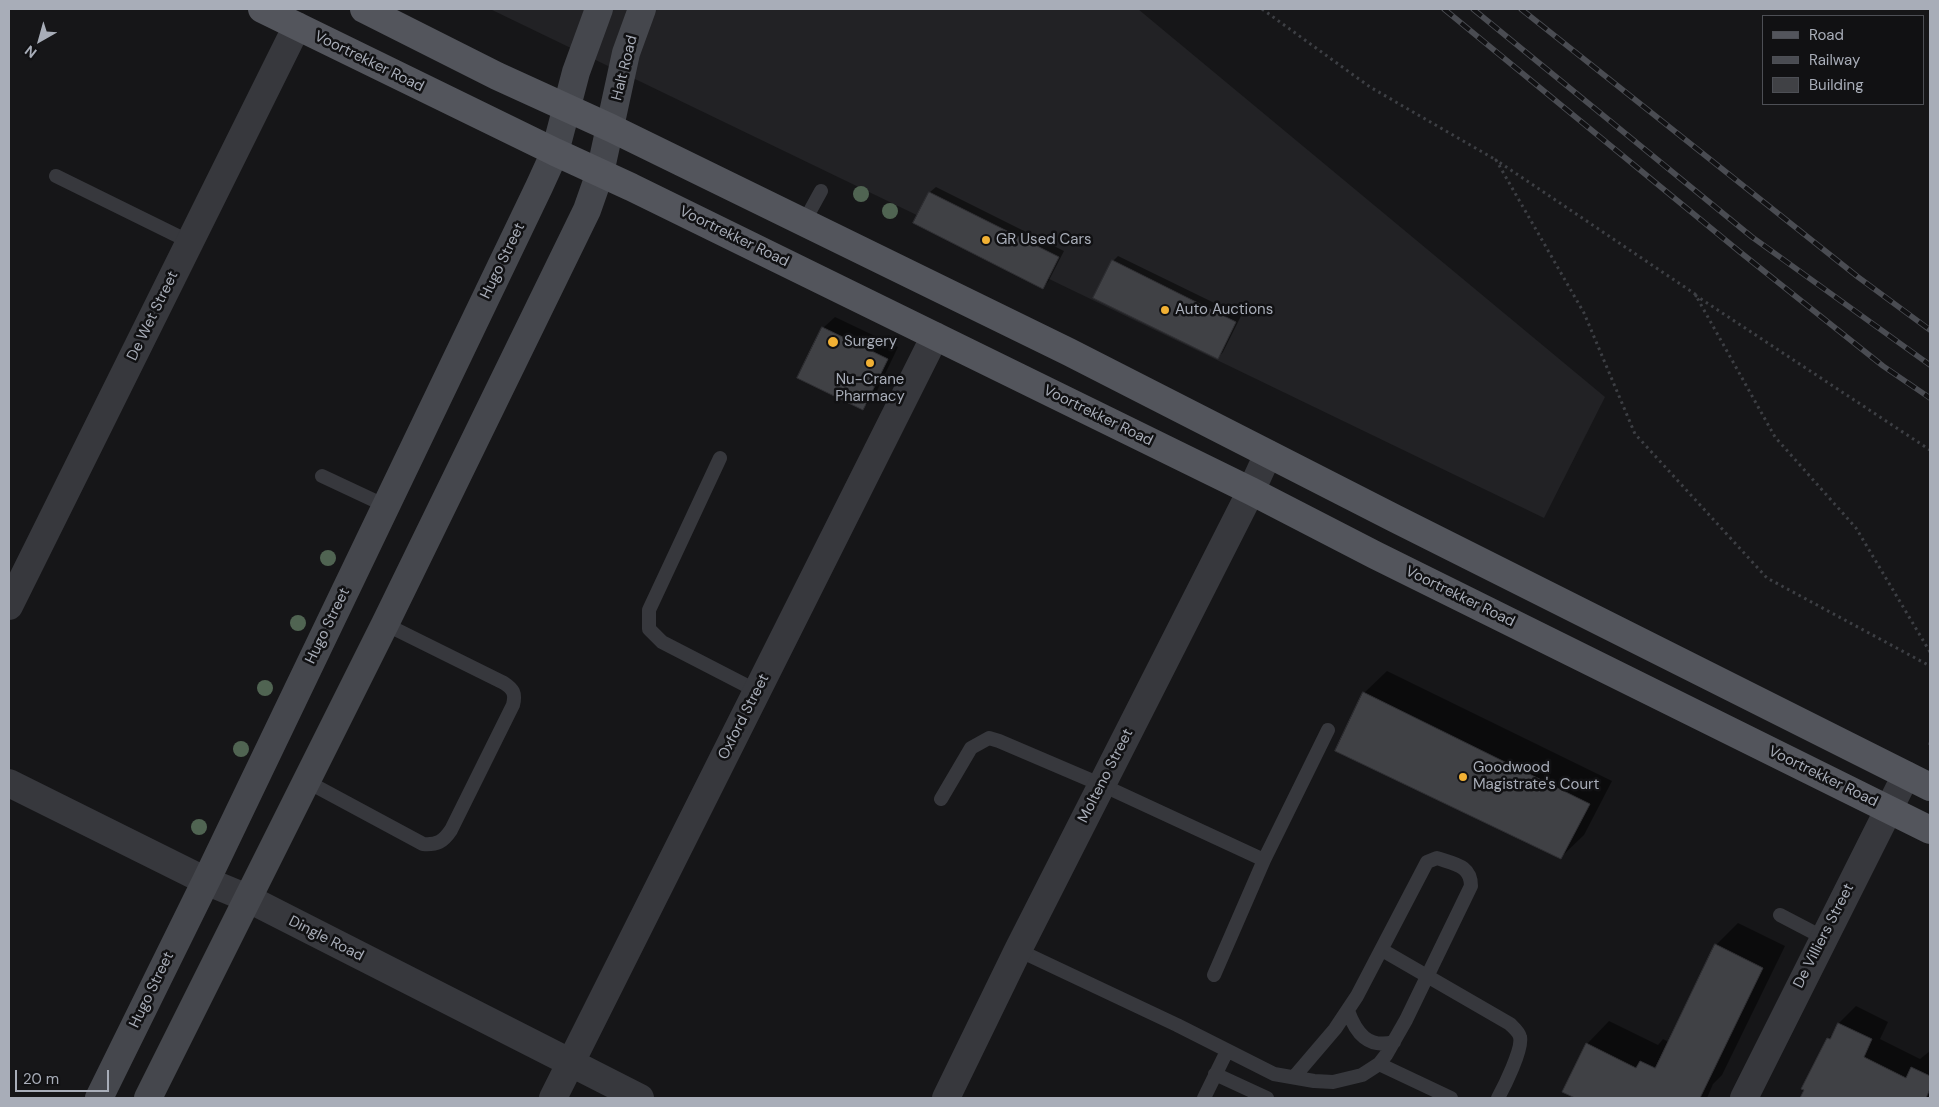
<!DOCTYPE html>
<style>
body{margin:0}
#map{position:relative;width:1939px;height:1107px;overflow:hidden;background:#161618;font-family:"DM Sans",sans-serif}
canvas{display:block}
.frame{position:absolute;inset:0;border:10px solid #a8adb8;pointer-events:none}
.legend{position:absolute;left:1762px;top:15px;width:162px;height:90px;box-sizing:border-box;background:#111113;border:1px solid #4d4f55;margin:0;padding:6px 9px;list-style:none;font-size:15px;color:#a8adb8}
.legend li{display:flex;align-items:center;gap:10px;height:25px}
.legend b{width:25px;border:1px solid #4d4f55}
.north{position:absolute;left:15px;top:15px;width:50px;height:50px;-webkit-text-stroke:4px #111113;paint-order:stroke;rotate:218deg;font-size:14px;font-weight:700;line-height:20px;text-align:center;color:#a8adb8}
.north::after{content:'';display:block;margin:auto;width:18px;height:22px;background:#a8adb8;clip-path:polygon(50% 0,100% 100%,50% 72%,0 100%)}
.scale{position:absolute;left:15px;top:1070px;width:94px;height:22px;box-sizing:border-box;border:2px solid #a8adb8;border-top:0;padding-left:6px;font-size:15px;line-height:18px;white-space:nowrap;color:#a8adb8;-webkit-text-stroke:4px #111113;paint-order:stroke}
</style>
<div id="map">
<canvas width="1939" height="1107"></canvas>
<div class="frame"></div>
<ul class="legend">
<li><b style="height:6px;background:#53555c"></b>Road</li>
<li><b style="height:6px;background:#4a4c52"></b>Railway</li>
<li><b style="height:14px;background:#404145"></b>Building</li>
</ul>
<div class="north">N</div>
<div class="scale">20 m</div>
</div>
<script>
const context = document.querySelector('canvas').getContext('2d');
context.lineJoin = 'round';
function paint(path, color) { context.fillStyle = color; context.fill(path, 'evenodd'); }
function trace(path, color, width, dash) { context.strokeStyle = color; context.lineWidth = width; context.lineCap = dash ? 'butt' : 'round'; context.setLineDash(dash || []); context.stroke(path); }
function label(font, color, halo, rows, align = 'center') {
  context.font = font + ' "DM Sans",sans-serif'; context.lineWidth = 5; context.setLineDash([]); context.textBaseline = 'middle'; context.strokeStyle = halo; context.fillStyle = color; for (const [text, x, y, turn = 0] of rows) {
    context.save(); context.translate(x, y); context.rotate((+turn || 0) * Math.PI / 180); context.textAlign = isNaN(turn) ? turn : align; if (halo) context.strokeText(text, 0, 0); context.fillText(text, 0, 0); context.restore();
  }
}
const built = new Path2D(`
 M 490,9 L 1138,9 L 1605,397 L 1544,518 Z`);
const shadow = new Path2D(`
 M 936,187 L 1064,251 L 1048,282 L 1043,287 L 915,223 L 930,192 Z
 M 1118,256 L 1241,316 L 1223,352 L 1218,358 L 1113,261 Z
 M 835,317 L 898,347 L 874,397 L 862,409 L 823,328 Z
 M 1387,671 L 1612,781 L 1584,835 L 1561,857 L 1364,693 Z
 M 1738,923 L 1785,946 L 1722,1075 L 1713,1084 L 1707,1098 L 1578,1098 L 1564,1091 L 1587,1044 L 1609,1021 L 1658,1045 L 1663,1039 L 1669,1042 L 1716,945 Z
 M 1856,1006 L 1888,1022 L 1880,1039 L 1920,1059 L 1930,1051 L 1930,1098 L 1801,1098 L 1828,1039 L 1835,1032 L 1839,1023 Z`);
const building = new Path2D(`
 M 929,192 L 1059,257 L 1043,289 L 913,223 Z
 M 1112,260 L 1236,322 L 1218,359 L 1093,298 Z
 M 822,327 L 888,359 L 863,410 L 797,378 Z
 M 1363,692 L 1590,804 L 1561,859 L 1335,751 Z
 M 1715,944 L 1763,968 L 1700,1098 L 1575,1098 L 1562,1092 L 1586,1043 L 1636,1068 L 1640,1061 L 1655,1068 Z
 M 1838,1023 L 1872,1039 L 1864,1057 L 1906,1078 L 1911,1067 L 1930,1076 L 1930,1089 L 1926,1098 L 1800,1098 L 1804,1090 L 1801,1089 L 1827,1038 L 1830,1039 Z`);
const path = new Path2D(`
 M 1262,9 L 1370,87 L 1496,160
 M 1695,295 L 1930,450
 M 1930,652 L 1856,528 L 1775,437 L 1695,294 L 1496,160 L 1584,313 L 1635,434 L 1767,578 L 1930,666
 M 1930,745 L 1930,742`);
const lane = new Path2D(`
 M 56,176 L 190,242
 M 804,222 L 821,191
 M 720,458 L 649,610 L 649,629 L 662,642 L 757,691
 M 322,476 L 386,506
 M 306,781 L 423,844 C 437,845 443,842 451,830 L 513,705 C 516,693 513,689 504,683 L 385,624
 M 941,799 L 971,748 L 989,738 L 999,741 L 1102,785 L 1264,860 L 1214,975
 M 1264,860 L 1328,730
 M 1780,915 L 1824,938
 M 1018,950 L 1177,1025 L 1274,1074 L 1314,1081 L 1333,1082 L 1362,1075 L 1379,1064 L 1386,1055 L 1406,1020 L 1471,886 C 1471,865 1454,864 1437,858 L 1427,862 L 1357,996 L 1335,1029 L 1294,1077
 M 1382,950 L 1510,1024 C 1514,1028 1519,1032 1520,1037 C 1523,1049 1504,1087 1498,1098
 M 1348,1011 C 1356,1033 1368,1049 1394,1042
 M 1379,1064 L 1451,1098
 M 1215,1074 L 1267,1098
 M 1204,1098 L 1227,1051`);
const street = new Path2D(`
 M 9,606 L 297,26
 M 9,783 L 206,881 L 247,898 L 640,1098
 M 553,1098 L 935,336
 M 946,1098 L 1018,950 L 1251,491 L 1268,454
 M 1744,1098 L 1906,775`);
const secondary = new Path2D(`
 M 99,1098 L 206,881 L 539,187 L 555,152 L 576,72 L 599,9
 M 148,1098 L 385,624 L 587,210 L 600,173 L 626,53 L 642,9`);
const primary = new Path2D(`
 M 262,9 L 555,152 L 631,187 L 1251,491 L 1375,555 L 1930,830
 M 364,9 L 497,76 L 611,128 L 1069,352 L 1394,518 L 1930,787`);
const rail = new Path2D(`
 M 1444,9 L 1740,252 L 1883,366 L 1930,398
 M 1473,9 L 1752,237 L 1930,365
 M 1521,9 L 1858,277 L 1930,330`);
const trees = [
 [861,194],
 [890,211],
 [328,558],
 [298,623],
 [265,688],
 [241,749],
 [199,827]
];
const markers = [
 [986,240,5,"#f2b134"],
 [1165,310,5,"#f2b134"],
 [833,342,6,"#f2b134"],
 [870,363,5,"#f2b134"],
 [1463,777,5,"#f2b134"]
];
const streetNames = [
 ["Voortrekker Road",369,62,26],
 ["Halt Road",625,68,-76],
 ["Voortrekker Road",734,237,26],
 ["Hugo Street",503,261,-64],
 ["De Wet Street",153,316,-64],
 ["Voortrekker Road",1098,416,26],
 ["Voortrekker Road",1460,597,26],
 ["Hugo Street",328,626,-64],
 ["Oxford Street",744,717,-63],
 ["Molteno Street",1106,776,-63],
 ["Voortrekker Road",1823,777,26],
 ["De Villiers Street",1824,936,-63],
 ["Dingle Road",326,939,27],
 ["Hugo Street",152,990,-64]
];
const poiNames = [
 ["GR Used Cars",996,240],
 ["Auto Auctions",1175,310],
 ["Surgery",844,342],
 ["Nu-Crane",870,380,"center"],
 ["Pharmacy",870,397,"center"],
 ["Goodwood",1473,768],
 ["Magistrate's Court",1473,785]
];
paint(built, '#222225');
paint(shadow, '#0007');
paint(building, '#404145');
trace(building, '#303034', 1);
trace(path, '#3d3f44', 3, [2.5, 4]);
trace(lane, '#37383d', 14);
trace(street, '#37383d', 28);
trace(secondary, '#45474d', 28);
trace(primary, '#53555c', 28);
trace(rail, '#4a4c52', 5.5);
trace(rail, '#111113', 4, [11]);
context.fillStyle = '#506452';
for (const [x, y] of trees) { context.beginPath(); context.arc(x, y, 8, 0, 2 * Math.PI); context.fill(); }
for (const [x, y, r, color] of markers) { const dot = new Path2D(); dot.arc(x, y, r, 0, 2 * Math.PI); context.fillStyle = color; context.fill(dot); trace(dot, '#111113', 2); }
label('15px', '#a8adb8', '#111113', streetNames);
label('15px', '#a8adb8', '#111113', poiNames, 'left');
</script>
